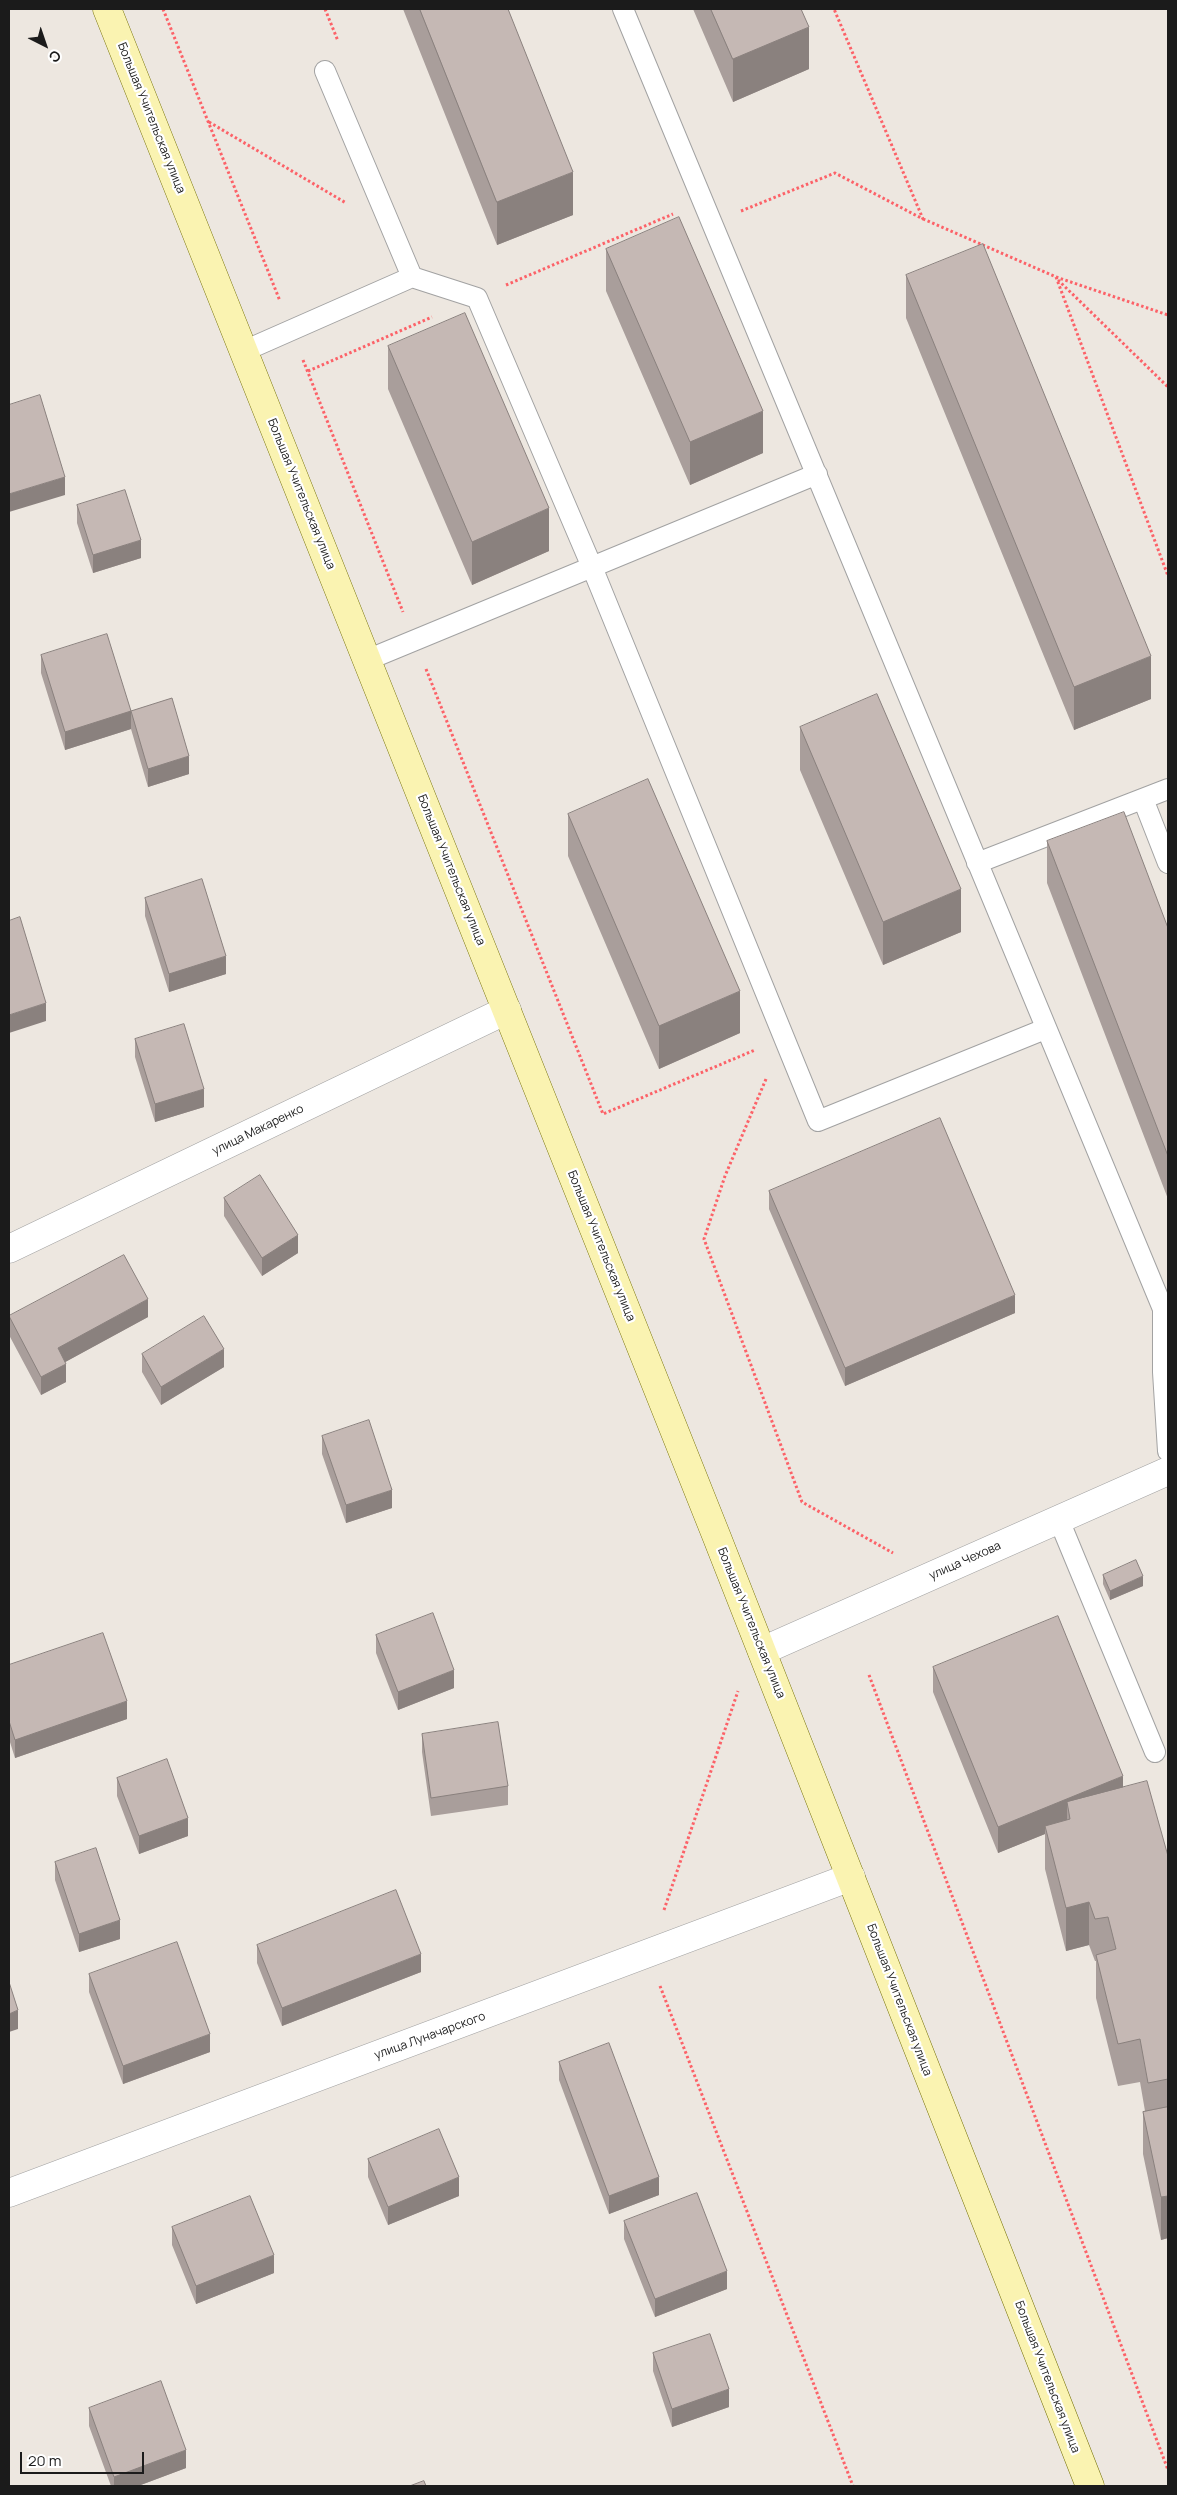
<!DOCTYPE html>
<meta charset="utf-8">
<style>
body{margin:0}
#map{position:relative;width:1177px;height:2495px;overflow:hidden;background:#ede7e0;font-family:Manrope,sans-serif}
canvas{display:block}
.frame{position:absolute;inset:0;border:10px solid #1b1b1b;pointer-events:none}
.north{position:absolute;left:20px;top:20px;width:50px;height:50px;-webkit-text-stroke:4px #fff;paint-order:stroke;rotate:139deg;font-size:14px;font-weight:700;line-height:20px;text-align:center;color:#1b1b1b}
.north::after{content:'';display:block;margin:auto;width:18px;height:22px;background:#1b1b1b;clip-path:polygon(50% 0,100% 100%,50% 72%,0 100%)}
.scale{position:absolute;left:20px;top:2452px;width:124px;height:22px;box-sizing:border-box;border:2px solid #1b1b1b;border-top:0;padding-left:6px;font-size:15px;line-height:18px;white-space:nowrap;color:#1b1b1b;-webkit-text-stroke:4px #fff;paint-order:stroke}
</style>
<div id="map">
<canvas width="1177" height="2495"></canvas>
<div class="frame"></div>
<div class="north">С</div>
<div class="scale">20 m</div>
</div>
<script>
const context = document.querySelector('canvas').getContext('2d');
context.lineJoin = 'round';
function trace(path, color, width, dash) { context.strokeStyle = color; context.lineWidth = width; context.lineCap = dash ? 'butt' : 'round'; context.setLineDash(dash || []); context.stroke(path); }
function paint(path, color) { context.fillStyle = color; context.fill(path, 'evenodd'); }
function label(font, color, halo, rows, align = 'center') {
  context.font = font + ' Manrope,sans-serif'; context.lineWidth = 4.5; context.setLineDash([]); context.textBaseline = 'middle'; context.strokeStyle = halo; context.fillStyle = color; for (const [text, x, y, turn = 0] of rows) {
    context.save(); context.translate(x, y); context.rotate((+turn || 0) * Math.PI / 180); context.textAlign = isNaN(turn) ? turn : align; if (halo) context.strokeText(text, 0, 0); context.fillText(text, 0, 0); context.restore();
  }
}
const path = new Path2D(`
 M 163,9 L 280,301
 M 325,9 L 338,41
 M 209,122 L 346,203
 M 741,211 L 835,173 L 923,219 L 834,9
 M 923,219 L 1056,277 L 1168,315
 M 1056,277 L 1168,576
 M 1058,280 L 1168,387
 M 506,285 L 673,214
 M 303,360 L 403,612
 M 308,371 L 432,317
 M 426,669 L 603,1114 L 755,1050
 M 766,1079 L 725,1176 L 704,1239 L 802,1502 L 893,1553
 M 869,1675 L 1168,2470
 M 664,1910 L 738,1691
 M 660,1986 L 853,2486`);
const lane = new Path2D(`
 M 623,9 L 1163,1309 L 1163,1372 L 1168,1451
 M 325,71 L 412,277
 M 244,351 L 412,277 L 477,298 L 592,567 L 818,1121 L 1045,1029
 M 367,660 L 817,474
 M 1143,799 L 1168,863
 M 977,863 L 1168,789
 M 1059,1520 L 1155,1752`);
const street = new Path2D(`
 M 9,1249 L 507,1010
 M 762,1651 L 1168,1471
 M 9,2193 L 851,1877`);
const secondary = new Path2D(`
 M 107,9 L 716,1535 L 1090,2486`);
const wall = new Path2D(`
 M 403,9 L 508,9 L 573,215 L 497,245 Z
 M 693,9 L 801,9 L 809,69 L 733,102 Z
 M 606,249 L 763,453 L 690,485 L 606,291 Z
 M 906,275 L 1151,699 L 1074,730 L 906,318 Z
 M 388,346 L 549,551 L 472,585 L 388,389 Z
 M 77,505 L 141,558 L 93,573 L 77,523 Z
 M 41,655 L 131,711 L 189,774 L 148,787 L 131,729 L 65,750 L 41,673 Z
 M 800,727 L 961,932 L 883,965 L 800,770 Z
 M 568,814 L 740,1033 L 659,1069 L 568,856 Z
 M 1047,841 L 1168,928 L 1168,1199 L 1047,883 Z
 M 145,898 L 226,974 L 169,992 L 145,916 Z
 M 135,1039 L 204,1107 L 155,1122 L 135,1057 Z
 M 769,1191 L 1015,1313 L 845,1386 L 769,1209 Z
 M 224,1198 L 298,1253 L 262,1276 L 224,1216 Z
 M 9,1316 L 148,1317 L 65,1362 L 66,1382 L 41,1395 L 9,1335 Z
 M 142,1354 L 224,1367 L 161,1405 L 142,1372 Z
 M 322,1436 L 392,1508 L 346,1523 L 322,1454 Z
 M 1103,1575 L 1143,1586 L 1110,1600 L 1103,1584 Z
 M 376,1635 L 454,1688 L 398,1710 L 376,1653 Z
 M 9,1665 L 127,1719 L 15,1758 L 9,1739 Z
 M 933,1667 L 1123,1787 L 1168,1856 L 1168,2238 L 1161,2240 L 1143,2154 L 1143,2112 L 1145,2111 L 1140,2082 L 1118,2086 L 1096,1998 L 1096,1961 L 1095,1961 L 1089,1945 L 1066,1951 L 1045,1869 L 1045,1834 L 998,1853 L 933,1692 Z
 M 422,1734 L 508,1786 L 508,1805 L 431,1816 L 422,1752 Z
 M 117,1778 L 188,1836 L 139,1854 L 117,1796 Z
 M 55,1862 L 120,1939 L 79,1952 L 55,1880 Z
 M 257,1945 L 421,1972 L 282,2026 L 257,1963 Z
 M 89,1974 L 210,2052 L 123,2084 L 89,1992 Z
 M 559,2062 L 659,2195 L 609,2214 L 559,2080 Z
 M 368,2159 L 459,2196 L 388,2225 L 368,2177 Z
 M 624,2221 L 727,2289 L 655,2317 L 624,2239 Z
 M 172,2227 L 274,2273 L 196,2304 L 172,2245 Z
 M 653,2353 L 729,2407 L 672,2427 L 653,2371 Z
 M 89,2408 L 186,2468 L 138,2486 L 111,2486 L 89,2426 Z`);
const shadedWall = new Path2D(`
 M 809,27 L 809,69 L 733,102 L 733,59 Z
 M 573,172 L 573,215 L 497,245 L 497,202 Z
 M 763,411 L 763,453 L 690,485 L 690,442 Z
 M 65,477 L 65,495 L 9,512 L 9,494 Z
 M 549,508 L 549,551 L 472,585 L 472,542 Z
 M 141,540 L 141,558 L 93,573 L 93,555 Z
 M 1151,656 L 1151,699 L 1074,730 L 1074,687 Z
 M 131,711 L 131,729 L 65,750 L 65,732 Z
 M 189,756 L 189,774 L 148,787 L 148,769 Z
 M 961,889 L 961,932 L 883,965 L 883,922 Z
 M 226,956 L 226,974 L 169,992 L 169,974 Z
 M 740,991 L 740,1033 L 659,1069 L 659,1026 Z
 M 46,1003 L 46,1021 L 9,1033 L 9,1015 Z
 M 204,1089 L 204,1107 L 155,1122 L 155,1104 Z
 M 298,1235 L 298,1253 L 262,1276 L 262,1258 Z
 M 1015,1295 L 1015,1313 L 845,1386 L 845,1368 Z
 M 148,1299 L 148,1317 L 58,1366 L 58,1348 Z
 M 224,1349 L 224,1367 L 161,1405 L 161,1387 Z
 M 66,1364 L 66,1382 L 41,1395 L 41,1377 Z
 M 392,1490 L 392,1508 L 346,1523 L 346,1505 Z
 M 1143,1576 L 1143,1586 L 1110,1600 L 1110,1591 Z
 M 454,1670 L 454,1688 L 398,1710 L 398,1692 Z
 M 127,1701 L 127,1719 L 15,1758 L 15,1740 Z
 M 1123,1776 L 1123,1802 L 1070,1819 L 1067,1802 L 1067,1825 L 1045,1826 L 1045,1834 L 998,1853 L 998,1827 Z
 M 188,1818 L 188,1836 L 139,1854 L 139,1836 Z
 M 1089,1902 L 1089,1945 L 1066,1951 L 1066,1908 Z
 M 120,1920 L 120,1939 L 79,1952 L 79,1934 Z
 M 421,1954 L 421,1972 L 282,2026 L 282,2008 Z
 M 18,2010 L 18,2029 L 9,2032 L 9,2014 Z
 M 210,2034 L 210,2052 L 123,2084 L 123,2066 Z
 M 459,2177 L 459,2196 L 388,2225 L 388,2207 Z
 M 659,2177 L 659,2195 L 609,2214 L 609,2196 Z
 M 1168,2196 L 1168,2238 L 1161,2240 L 1161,2197 Z
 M 274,2255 L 274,2273 L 196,2304 L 196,2286 Z
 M 727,2271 L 727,2289 L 655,2317 L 655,2299 Z
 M 729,2389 L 729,2407 L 672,2427 L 672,2409 Z
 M 186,2450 L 186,2468 L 138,2486 L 114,2486 L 114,2477 Z`);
const building = new Path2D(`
 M 420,9 L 508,9 L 573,172 L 497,202 Z
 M 711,9 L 801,9 L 809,27 L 733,59 Z
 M 679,217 L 763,411 L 690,442 L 606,249 Z
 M 983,244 L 1151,656 L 1074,687 L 906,275 Z
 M 465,313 L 549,508 L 472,542 L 388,346 Z
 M 40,395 L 65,477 L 9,494 L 9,405 Z
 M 125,490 L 141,540 L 93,555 L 77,505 Z
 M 107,634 L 131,711 L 172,698 L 189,756 L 148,769 L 131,711 L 65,732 L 41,655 Z
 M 877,694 L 961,889 L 883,922 L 800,727 Z
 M 648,779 L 740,991 L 659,1026 L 568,814 Z
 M 1124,812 L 1168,928 L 1168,1156 L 1047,841 Z
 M 202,879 L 226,956 L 169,974 L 145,898 Z
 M 20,917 L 46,1003 L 9,1015 L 9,921 Z
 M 184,1024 L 204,1089 L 155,1104 L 135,1039 Z
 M 940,1118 L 1015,1295 L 845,1368 L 769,1191 Z
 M 260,1175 L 298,1235 L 262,1258 L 224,1198 Z
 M 124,1255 L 148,1299 L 58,1348 L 66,1364 L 41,1377 L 9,1316 Z
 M 204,1316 L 224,1349 L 161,1387 L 142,1354 Z
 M 369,1420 L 392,1490 L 346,1505 L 322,1436 Z
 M 1136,1560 L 1143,1576 L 1110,1591 L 1103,1575 Z
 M 433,1613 L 454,1670 L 398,1692 L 376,1635 Z
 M 1058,1616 L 1123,1776 L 998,1827 L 933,1667 Z
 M 103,1633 L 127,1701 L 15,1740 L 9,1721 L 9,1665 Z
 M 498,1722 L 508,1786 L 431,1798 L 422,1734 Z
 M 167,1759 L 188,1818 L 139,1836 L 117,1778 Z
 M 1147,1781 L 1168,1856 L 1168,2079 L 1148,2083 L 1140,2039 L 1118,2044 L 1096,1955 L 1116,1949 L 1108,1917 L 1095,1919 L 1089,1902 L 1066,1908 L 1045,1826 L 1070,1819 L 1067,1802 Z
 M 96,1848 L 120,1920 L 79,1934 L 55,1862 Z
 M 396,1890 L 421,1954 L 282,2008 L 257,1945 Z
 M 177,1942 L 210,2034 L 123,2066 L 89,1974 Z
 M 9,1982 L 18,2010 L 9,2014 Z
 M 609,2043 L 659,2177 L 609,2196 L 559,2062 Z
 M 1168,2107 L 1168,2196 L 1161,2197 L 1143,2112 Z
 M 439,2129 L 459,2177 L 388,2207 L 368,2159 Z
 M 697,2193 L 727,2271 L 655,2299 L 624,2221 Z
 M 250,2196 L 274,2255 L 196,2286 L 172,2227 Z
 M 710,2334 L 729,2389 L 672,2409 L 653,2353 Z
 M 161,2381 L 186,2450 L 114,2477 L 89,2408 Z
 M 424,2481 L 426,2486 L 410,2486 Z`);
const streetNames = [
 ["Большая Учительская улица",151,118,68],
 ["Большая Учительская улица",301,494,68],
 ["Большая Учительская улица",451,870,68],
 ["улица Макаренко",258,1130,-26],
 ["Большая Учительская улица",601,1246,68],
 ["улица Чехова",965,1561,-24],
 ["Большая Учительская улица",751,1623,68],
 ["Большая Учительская улица",899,2000,69],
 ["улица Луначарского",430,2036,-20],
 ["Большая Учительская улица",1047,2377,69]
];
trace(lane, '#a2a2a2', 22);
trace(street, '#a2a2a2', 29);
trace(secondary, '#726e03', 29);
trace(path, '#fc6268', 3, [2.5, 2.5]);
trace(lane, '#fff', 20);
trace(street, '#fff', 28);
trace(secondary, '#faf3b1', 28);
paint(wall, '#a99e9b');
paint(shadedWall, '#8a817e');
paint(building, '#c5b8b4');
trace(building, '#8a817e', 1);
label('12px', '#1b1b1b', '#fff', streetNames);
</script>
